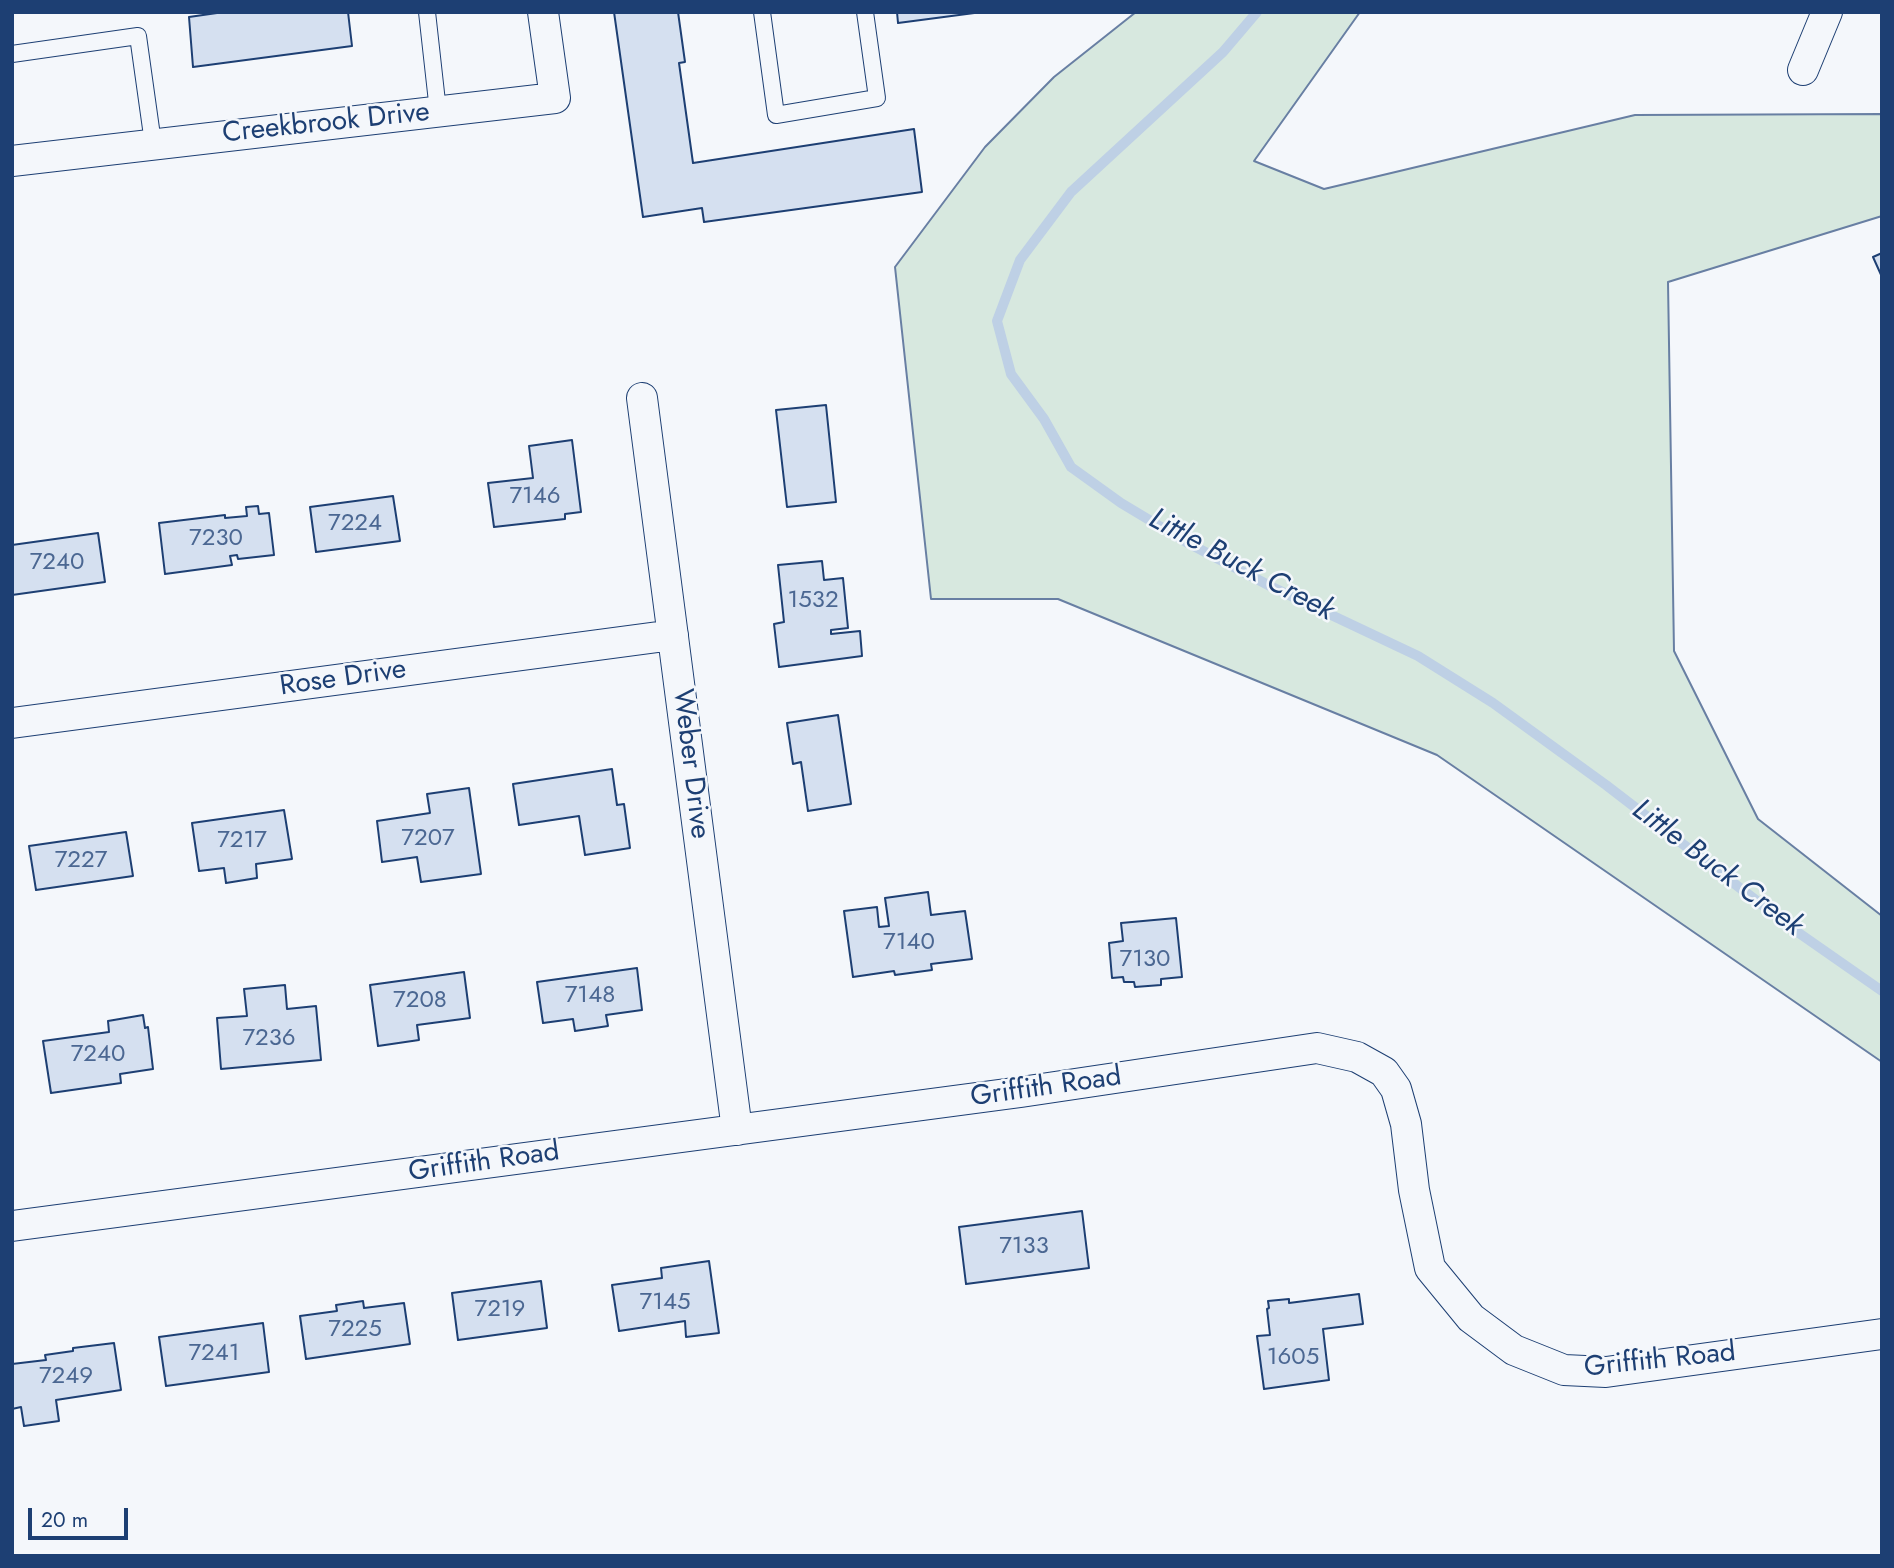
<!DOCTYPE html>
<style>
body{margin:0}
#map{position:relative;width:1894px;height:1568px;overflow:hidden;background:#f4f7fb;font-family:Jost,sans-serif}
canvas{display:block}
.frame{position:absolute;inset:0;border:14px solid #1d3f73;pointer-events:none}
.scale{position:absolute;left:28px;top:1508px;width:100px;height:32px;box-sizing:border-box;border:4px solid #1d3f73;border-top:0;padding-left:9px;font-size:21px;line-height:24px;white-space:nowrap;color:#1d3f73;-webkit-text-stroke:5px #f4f7fb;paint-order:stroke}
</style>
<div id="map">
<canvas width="1894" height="1568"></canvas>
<div class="frame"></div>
<div class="scale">20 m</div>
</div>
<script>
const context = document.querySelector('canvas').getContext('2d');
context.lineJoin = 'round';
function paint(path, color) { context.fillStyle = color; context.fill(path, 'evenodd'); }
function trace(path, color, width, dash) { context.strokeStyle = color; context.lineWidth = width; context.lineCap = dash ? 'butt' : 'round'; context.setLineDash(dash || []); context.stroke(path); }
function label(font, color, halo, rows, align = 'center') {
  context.font = font + ' Jost,sans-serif'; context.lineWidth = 5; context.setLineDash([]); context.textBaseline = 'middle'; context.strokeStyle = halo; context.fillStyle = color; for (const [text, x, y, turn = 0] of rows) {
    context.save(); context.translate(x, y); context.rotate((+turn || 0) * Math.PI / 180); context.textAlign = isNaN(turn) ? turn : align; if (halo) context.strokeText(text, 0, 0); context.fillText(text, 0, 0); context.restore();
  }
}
const green = new Path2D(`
 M 1136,12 L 1360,12 L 1254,161 L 1324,189 L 1635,115 L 1882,114 L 1882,216 L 1668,282 L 1674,651 L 1758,819 L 1882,916 L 1882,1062 L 1437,755 L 1058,599 L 931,599 L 895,267 L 985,147 L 1054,77 Z`);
const stream = new Path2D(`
 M 1257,12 L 1223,52 L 1071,192 L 1020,260 L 997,321 L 1011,374 L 1044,419 L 1071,467 L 1121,503 L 1186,542 L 1272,587 L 1418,656 L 1493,703 L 1606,785 L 1796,931 L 1882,991`);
const building = new Path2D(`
 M 224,12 L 348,12 L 352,46 L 193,67 L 189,17 Z
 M 614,12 L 678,12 L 685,62 L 679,63 L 693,163 L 914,129 L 922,192 L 704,222 L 702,208 L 643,217 Z
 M 897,12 L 982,12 L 898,23 Z
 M 1882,253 L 1882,277 L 1873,257 Z
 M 826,405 L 836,502 L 787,507 L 776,410 Z
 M 572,440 L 581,512 L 565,514 L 565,519 L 494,527 L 488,483 L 533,478 L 529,446 Z
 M 393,496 L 400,541 L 316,552 L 310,507 Z
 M 258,506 L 259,514 L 269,513 L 274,555 L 238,559 L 237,555 L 230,556 L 232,565 L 165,574 L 159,523 L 225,515 L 225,518 L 247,516 L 246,507 Z
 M 98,533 L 105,582 L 12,595 L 12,545 Z
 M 822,561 L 824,580 L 843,578 L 848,628 L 831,630 L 831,634 L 860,631 L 862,656 L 779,667 L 774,624 L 784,622 L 778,565 Z
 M 838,715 L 851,804 L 808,811 L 801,762 L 793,764 L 787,723 Z
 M 612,769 L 617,805 L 624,804 L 630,848 L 585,855 L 579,816 L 519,825 L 513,784 Z
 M 469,788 L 481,874 L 421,882 L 417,857 L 382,862 L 377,821 L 430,813 L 427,794 Z
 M 284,810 L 292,859 L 256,864 L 257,878 L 226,883 L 224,868 L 199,871 L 192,823 Z
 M 126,832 L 133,876 L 36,890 L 29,846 Z
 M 928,892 L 931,915 L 965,911 L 972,959 L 931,964 L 932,970 L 895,975 L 894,971 L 853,977 L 844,911 L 877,907 L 879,927 L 889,926 L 885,898 Z
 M 1176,918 L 1182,977 L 1161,979 L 1161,985 L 1135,987 L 1134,982 L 1124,982 L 1123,977 L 1112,978 L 1109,943 L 1123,941 L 1121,923 Z
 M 637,968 L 642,1010 L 606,1015 L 608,1026 L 575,1031 L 573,1019 L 543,1023 L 537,982 Z
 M 464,972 L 470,1018 L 417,1025 L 419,1040 L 378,1046 L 370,985 Z
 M 285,985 L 287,1009 L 316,1006 L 321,1060 L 221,1069 L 217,1018 L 247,1016 L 244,989 Z
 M 143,1015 L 145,1028 L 148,1027 L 153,1069 L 120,1074 L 121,1083 L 51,1093 L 43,1041 L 109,1032 L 108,1021 Z
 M 1082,1211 L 1089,1268 L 966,1284 L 959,1227 Z
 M 709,1261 L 719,1333 L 686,1337 L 685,1321 L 619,1331 L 612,1285 L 662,1278 L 661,1268 Z
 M 541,1281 L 547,1328 L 458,1340 L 452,1293 Z
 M 1359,1294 L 1363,1324 L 1323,1329 L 1329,1380 L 1264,1389 L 1257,1336 L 1270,1335 L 1267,1309 L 1269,1308 L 1268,1301 L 1289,1299 L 1289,1303 Z
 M 363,1301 L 364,1308 L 404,1303 L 410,1344 L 306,1359 L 300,1316 L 337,1311 L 336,1305 Z
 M 263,1323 L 269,1372 L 166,1386 L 159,1337 Z
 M 114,1343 L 121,1390 L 56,1400 L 59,1421 L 24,1426 L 21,1407 L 12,1409 L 12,1364 L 46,1360 L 45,1355 L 73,1351 L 73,1348 Z`);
const service = new Path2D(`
 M 427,12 L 438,111
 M 762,12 L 776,115 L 877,98 L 865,12
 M 12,54 L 138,36 L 153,143`);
const minor = new Path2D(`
 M 1803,70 L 1827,12
 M 12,161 L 555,98 L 543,12
 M 642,398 L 737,1130
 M 12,723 L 673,635
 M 12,1226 L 1021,1092 L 1317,1048 L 1357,1057 L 1384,1072 L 1396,1089 L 1406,1124 L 1414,1190 L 1430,1268 L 1471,1318 L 1514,1350 L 1564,1370 L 1606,1372 L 1882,1334`);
const numberNames = [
 ["7146",535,497],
 ["7224",355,524],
 ["7230",216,539],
 ["7240",57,563],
 ["1532",813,601],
 ["7207",428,839],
 ["7217",242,841],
 ["7227",81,861],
 ["7140",909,943],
 ["7130",1145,960],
 ["7148",590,996],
 ["7208",420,1001],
 ["7236",269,1039],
 ["7240",98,1055],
 ["7133",1024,1247],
 ["7145",665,1303],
 ["7219",500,1310],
 ["7225",355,1330],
 ["7241",214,1354],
 ["1605",1293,1358],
 ["7249",66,1377]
];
const streetNames = [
 ["Creekbrook Drive",326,124,-6],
 ["Rose Drive",343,679,-8],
 ["Weber Drive",690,764,83],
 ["Griffith Road",1046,1088,-8],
 ["Griffith Road",484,1163,-8],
 ["Griffith Road",1660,1361,-6]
];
const waterNames = [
 ["Little Buck Creek",1241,566,28],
 ["Little Buck Creek",1717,869,37]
];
paint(green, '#d7e8df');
trace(green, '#687fa3', 2);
trace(stream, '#bed0e5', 10);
paint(building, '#d5e0f0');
trace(building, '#1d3f73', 2);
trace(service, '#1d3f73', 18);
trace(minor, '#1d3f73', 32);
trace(service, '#f4f7fb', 16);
trace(minor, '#f4f7fb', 30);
label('24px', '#4b6792', null, numberNames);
label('28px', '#1d3f73', '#f4f7fb', streetNames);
label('italic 30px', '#1d3f73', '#f4f7fb', waterNames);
</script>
